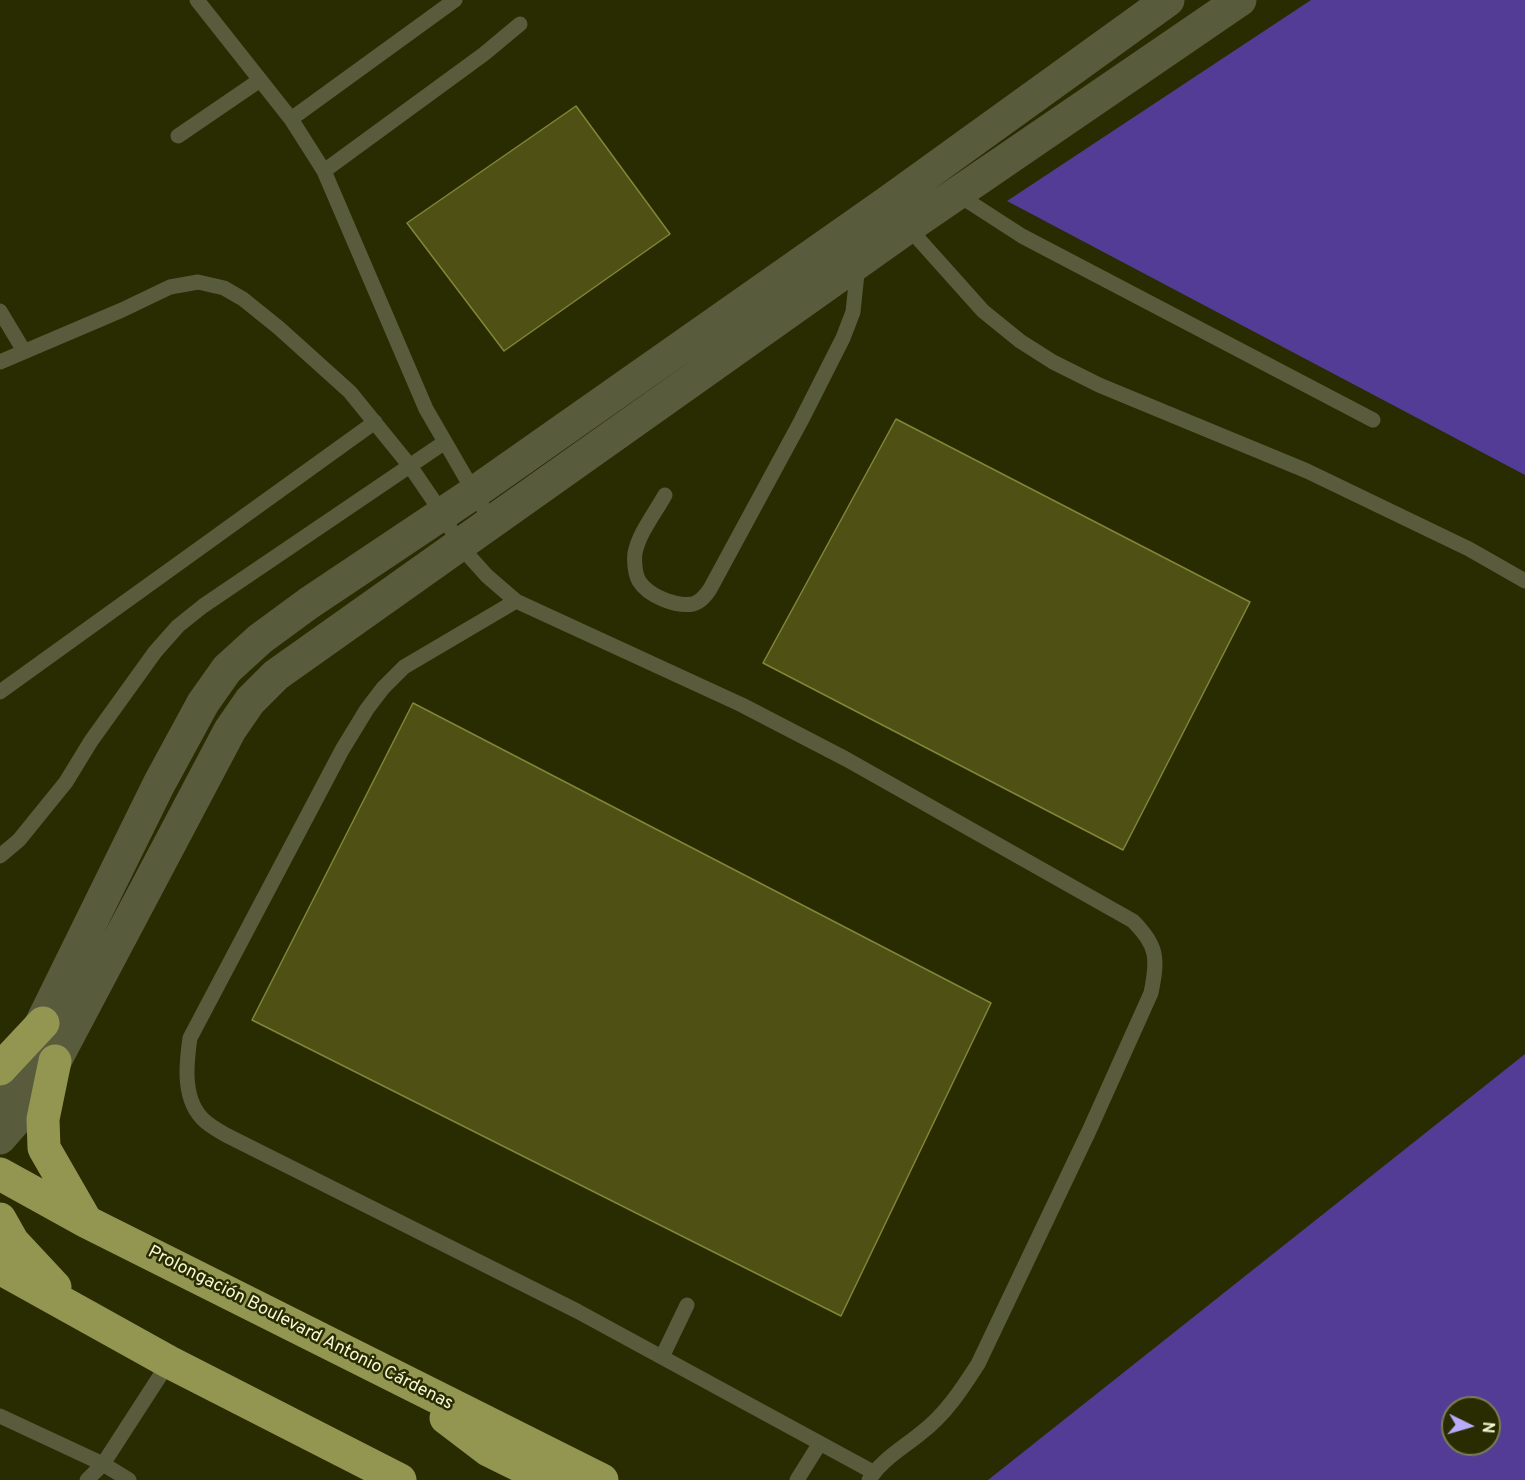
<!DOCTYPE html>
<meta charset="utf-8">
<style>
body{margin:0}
#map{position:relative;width:1525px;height:1480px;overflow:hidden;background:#292b00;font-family:Overpass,sans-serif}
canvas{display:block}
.north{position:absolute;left:1441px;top:1396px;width:60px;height:60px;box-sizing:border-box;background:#292b00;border:2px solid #7b7d54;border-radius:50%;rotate:95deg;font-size:16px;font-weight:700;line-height:24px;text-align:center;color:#f5f8d2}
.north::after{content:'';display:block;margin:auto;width:21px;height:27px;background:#b8abf7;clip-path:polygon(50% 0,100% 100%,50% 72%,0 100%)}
</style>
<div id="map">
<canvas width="1525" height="1480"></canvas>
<div class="north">N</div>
</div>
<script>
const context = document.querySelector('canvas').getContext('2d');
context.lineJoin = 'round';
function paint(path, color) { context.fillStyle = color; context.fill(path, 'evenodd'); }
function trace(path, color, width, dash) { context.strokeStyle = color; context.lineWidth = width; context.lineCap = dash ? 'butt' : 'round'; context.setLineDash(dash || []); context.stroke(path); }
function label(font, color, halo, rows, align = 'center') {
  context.font = font + ' Overpass,sans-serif'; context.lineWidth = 5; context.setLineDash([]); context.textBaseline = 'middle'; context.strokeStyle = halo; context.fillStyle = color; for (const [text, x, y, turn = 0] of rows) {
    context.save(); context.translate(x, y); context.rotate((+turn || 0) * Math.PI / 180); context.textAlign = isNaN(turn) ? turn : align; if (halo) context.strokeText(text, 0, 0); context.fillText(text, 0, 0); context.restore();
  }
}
const green = new Path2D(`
 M 1311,0 L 1525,0 L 1525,475 L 1007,201 Z
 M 1525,1054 L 1525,1480 L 988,1480 ZM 1453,1408 L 1489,1408 L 1489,1444 L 1453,1444 Z`);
const building = new Path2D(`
 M 576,106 L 670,234 L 504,351 L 407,223 Z
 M 896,419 L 1250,602 L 1123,850 L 763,663 Z
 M 413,703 L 991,1003 L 841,1316 L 252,1020 Z`);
const service = new Path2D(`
 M 197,0 L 291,119 L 324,171 L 426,409 L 492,523
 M 291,119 L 455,0
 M 178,136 L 260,80
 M 324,171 L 484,54 L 520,24
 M 957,194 L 1022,236 L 1373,420
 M 906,225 L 983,311 L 1020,341 L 1053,362 L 1099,385 L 1307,471 L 1469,549 L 1525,581
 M 0,311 L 24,351
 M 0,362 L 122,310 L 170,287 L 198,282 L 224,288 L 243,299 L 279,328 L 350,392 L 410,466 L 442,513 L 460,546 L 487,576 L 516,601 L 742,705 L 846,759 L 1133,921 C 1158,946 1158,959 1151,993 L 1089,1131 L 978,1364 C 962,1389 945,1415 921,1433 C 903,1448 881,1460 869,1480
 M 665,495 C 655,513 639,533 635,553 C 634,561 635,574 639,581 C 648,596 676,607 693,604 C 701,602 706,595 710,589 L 801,421 L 843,338 L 853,312 L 858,264
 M 516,601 L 404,667 L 383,688 L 367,709 L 342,750 L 190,1038 C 186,1065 182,1102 206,1122 C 212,1127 219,1131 226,1135 L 577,1311 L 873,1472
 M 0,692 L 375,422
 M 0,856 L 19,840 L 66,782 L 91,741 L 155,652 L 178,626 L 203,606 L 445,442
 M 662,1357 L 687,1305
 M 0,1416 L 103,1464 L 129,1480
 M 87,1480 L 103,1464 L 169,1362
 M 797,1480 L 820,1443`);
const tertiary = new Path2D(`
 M 0,1107 L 159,784 L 203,703 L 227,669 L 260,639 L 309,603 L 475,492 L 888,202 L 1168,0
 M 0,1138 L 21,1114 L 55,1061 L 230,730 L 250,701 L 276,675 L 908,227 L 1240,0`);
const trunk = new Path2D(`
 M 55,1061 L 43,1119 L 44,1148 L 86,1221
 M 0,1069 L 43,1023
 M 0,1174 L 87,1222 L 602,1480
 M 0,1219 L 13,1242 L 55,1287
 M 0,1268 L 169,1362 L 400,1480
 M 446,1418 L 488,1450 L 549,1480`);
const streetNames = [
 ["Prolongación Boulevard Antonio Cárdenas",300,1329,27]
];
paint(green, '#533c95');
paint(building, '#4f5114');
trace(building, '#828638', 1.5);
trace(service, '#595b3d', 15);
trace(tertiary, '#595b3d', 33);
trace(trunk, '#929650', 33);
label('18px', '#f5f8d2', '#292b00', streetNames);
</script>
